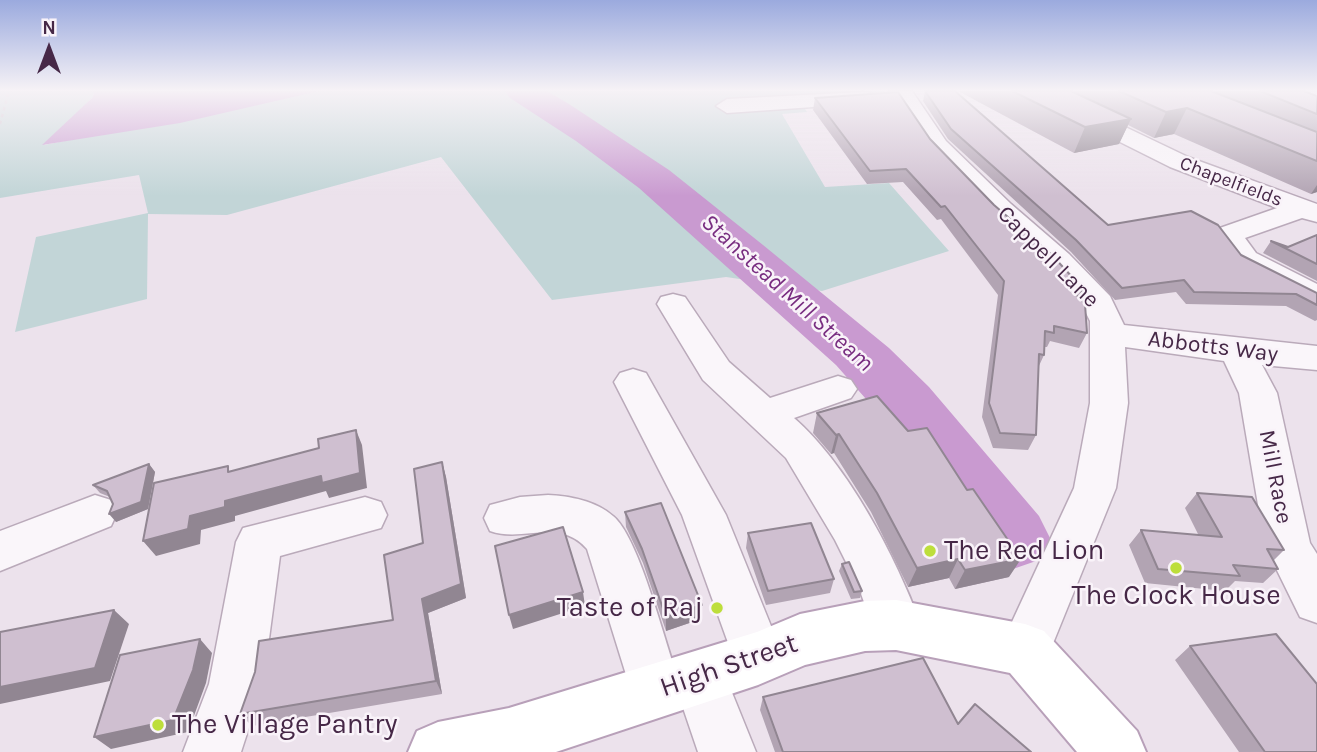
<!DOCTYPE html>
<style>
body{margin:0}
#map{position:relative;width:1317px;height:752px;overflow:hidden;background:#ece2ec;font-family:Karla,sans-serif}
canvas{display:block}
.north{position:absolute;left:14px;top:14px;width:70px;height:70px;-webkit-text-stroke:5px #f9f3f9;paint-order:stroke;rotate:0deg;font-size:19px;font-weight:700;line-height:28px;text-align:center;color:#462847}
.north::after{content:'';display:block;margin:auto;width:24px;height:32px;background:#462847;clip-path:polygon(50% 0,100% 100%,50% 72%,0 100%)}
</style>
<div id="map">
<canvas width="1317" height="752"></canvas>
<div class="north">N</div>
</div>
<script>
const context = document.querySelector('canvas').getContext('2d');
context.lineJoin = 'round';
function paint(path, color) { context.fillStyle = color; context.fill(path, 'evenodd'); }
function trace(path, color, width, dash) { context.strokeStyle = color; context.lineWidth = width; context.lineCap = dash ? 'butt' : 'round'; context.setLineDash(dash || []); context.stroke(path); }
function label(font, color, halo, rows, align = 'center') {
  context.font = font + ' Karla,sans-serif'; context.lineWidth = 5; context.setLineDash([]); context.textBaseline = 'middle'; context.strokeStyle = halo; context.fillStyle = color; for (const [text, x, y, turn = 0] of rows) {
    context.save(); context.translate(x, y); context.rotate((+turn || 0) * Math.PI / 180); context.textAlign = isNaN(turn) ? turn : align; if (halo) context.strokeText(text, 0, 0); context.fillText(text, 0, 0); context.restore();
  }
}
const green = new Path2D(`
 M 0,91 L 94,91 L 93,97 L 44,145 L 319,91 L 884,91 L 890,97 L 803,106 L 807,112 L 782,114 L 825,187 L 889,183 L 949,251 L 822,291 L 726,277 L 552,300 L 441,157 L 227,215 L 148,214 L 147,299 L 15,332 L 36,237 L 148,213 L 139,175 L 0,198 Z`);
const water = new Path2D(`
 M 94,91 L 319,91 L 180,123 L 42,145 L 93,97 Z`);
const river = new Path2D(`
 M 505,91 L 547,91 L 569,104 L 669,170 L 763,245 L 889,348 L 929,387 L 1039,516 L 1050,538 L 1039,560 L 1013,569 L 987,560 L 903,441 L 836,365 L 639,188 L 576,141 L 510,98 Z`);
const path = new Path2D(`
 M 0,124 L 9,91`);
const minor = new Path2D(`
 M 889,91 L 912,91 L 946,141 L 1011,204 L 1069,254 L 1110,296 L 1124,325 L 1317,346 L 1317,370 L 1262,365 L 1277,393 L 1310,543 L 1317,554 L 1317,623 L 1300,617 L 1265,546 L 1239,393 L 1224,361 L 1125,347 L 1128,403 L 1116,488 L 1043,668 L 1025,675 L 1007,668 L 999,650 L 1074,488 L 1090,403 L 1090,321 L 1083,307 L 1047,266 L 991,216 L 929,150 L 905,109 Z
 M 1022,91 L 1050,91 L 1188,157 L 1317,204 L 1317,222 L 1302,218 L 1245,238 L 1256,253 L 1317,284 L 1317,307 L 1306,304 L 1234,265 L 1213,235 L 1217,229 L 1277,208 L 1170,167 L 1026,95 Z
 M 863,92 L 871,93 L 874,98 L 871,103 L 727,113 L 716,106 L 727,99 Z
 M 673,294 L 685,297 L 729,362 L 770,398 L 838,376 L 851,380 L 857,389 L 851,398 L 794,418 C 848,465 896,557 921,625 L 914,642 L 896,649 L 878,642 L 859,588 L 835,540 L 786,458 L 703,380 L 657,304 L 661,297 Z
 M 633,369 L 646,373 L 726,515 L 784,658 L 776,676 L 758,683 L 740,676 L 682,515 L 614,382 L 620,373 Z
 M 95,495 L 111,500 L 117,513 L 111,526 L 0,571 L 0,531 Z
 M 548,495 C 570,496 596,501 613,516 C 638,536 663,635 675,669 L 680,658 L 699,651 L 718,658 L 756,752 L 698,752 L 680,699 L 675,710 L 656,718 L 637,710 L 587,549 C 559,517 524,543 490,531 L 484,518 L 490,505 L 520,497 Z
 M 365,497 L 381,502 L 387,515 L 381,528 L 280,556 L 263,684 L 241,752 L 183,752 L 209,684 L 236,542 L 243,528 Z`);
const major = new Path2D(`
 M 896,600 L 1025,624 L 1044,631 L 1137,731 L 1146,752 L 1077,752 L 1010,673 L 896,650 L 865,651 L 805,665 L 758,685 L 556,752 L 408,752 L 417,731 L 438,722 L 509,708 L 757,632 L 800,614 L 865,601 Z`);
const wall = new Path2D(`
 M 925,91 L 1108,225 L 1241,255 L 1317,305 L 1317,320 L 1315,321 L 1286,306 L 1186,304 L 1176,292 L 1115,300 L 1071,252 L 948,139 L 923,101 Z
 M 958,91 L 1304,91 L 1317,96 L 1317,192 L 1311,194 L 1174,134 L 1154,138 L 1128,125 L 1119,144 L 1074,153 Z
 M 815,98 L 930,139 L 994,205 L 1085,291 L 1080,299 L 1087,333 L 1079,348 L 1050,341 L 1047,347 L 1044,347 L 1044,355 L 1038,368 L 1036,435 L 1028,450 L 993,448 L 982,417 L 998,295 L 941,219 L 937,220 L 903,182 L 867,184 L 813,110 Z
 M 1317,235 L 1317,281 L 1263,253 L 1271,241 L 1288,247 Z
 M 817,413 L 1009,577 L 955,589 L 949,578 L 908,587 L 871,512 L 834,453 L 831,454 L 813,433 Z
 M 442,462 L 446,477 L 466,598 L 428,613 L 442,694 L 252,726 L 240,714 L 393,620 L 423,543 Z
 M 149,464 L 155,472 L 148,509 L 116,522 L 113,504 L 110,497 L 100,493 L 93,485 Z
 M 1197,493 L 1284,550 L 1273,561 L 1278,569 L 1263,583 L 1235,581 L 1225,591 L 1145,583 L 1129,545 L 1141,530 L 1199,536 L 1185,508 Z
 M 625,512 L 702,605 L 701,619 L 666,631 L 643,563 L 626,527 Z
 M 748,533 L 834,579 L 830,593 L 766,605 L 746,548 Z
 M 842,564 L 862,591 L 860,598 L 851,599 L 839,571 Z
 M 1190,646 L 1317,752 L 1239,752 L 1175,660 Z
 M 763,697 L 958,724 L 1031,752 L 775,752 L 760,710 Z`);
const shadedWall = new Path2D(`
 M 1187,108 L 1174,134 L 1154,138 L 1166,112 Z
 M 1131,119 L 1119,144 L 1074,153 L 1085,127 Z
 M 1317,185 L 1317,192 L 1311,194 Z
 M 356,430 L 362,445 L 367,488 L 329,498 L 326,491 L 235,516 L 235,521 L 201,530 L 200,544 L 156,556 L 143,541 L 190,516 L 225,501 L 321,476 Z
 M 839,434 L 834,453 L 831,454 L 836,435 Z
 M 442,462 L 446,477 L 466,598 L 428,613 L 442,694 L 436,681 L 422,599 Z
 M 149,464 L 155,472 L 148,509 L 116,522 L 109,514 Z
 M 958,559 L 949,578 L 908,587 L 917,568 Z
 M 1021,559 L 1009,577 L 955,589 L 965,570 Z
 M 583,592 L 585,606 L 513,629 L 509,615 Z
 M 702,605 L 701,619 L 666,631 L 666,617 Z
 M 114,610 L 129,624 L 110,681 L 0,704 L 0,687 Z
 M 200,639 L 212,653 L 206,683 L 188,732 L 111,749 L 94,737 Z`);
const building = new Path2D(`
 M 925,91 L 955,91 L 1108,225 L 1191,211 L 1218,225 L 1241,255 L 1317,293 L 1317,305 L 1296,294 L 1194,292 L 1184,280 L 1122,288 L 1076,240 L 951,129 Z
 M 1012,91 L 1071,91 L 1131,119 L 1085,127 Z
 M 1119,91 L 1211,91 L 1317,132 L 1317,161 L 1187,108 L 1166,112 Z
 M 1260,91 L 1304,91 L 1317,96 L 1317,114 Z
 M 898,92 L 930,139 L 994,205 L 1051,254 L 1085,291 L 1074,292 L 1085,304 L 1087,333 L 1054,326 L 1054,333 L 1045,331 L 1044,355 L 1039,354 L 1036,435 L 1000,433 L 989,403 L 1004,281 L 945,206 L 941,207 L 906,169 L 870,171 L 815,98 Z
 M 1317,235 L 1317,264 L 1271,241 L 1288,247 Z
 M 877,396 L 908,431 L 927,428 L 967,490 L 973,489 L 1021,559 L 965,570 L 958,559 L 917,568 L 877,493 L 839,434 L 836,435 L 817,413 Z
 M 356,430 L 360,473 L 322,483 L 321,476 L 225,501 L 225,507 L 190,516 L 188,529 L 143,541 L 154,483 L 228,466 L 228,472 L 319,448 L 318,439 Z
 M 442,462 L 461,584 L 422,599 L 436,681 L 240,714 L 255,672 L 259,641 L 393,620 L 384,555 L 423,543 L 414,469 Z
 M 149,464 L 141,502 L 109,514 L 113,504 L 107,491 L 93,485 Z
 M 1197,493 L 1252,497 L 1284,550 L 1267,549 L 1278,569 L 1233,565 L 1240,576 L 1158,569 L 1141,530 L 1222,537 Z
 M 661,503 L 702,605 L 666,617 L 642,549 L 625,512 Z
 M 811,523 L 834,579 L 768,591 L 748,533 Z
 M 563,527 L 583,592 L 509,615 L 495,546 Z
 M 849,562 L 862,591 L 854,592 L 842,564 Z
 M 114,610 L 95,668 L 0,687 L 0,632 Z
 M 1276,634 L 1317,684 L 1317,752 L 1265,752 L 1190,646 Z
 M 200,639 L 193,670 L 173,720 L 94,737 L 120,655 Z
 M 923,658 L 958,724 L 975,704 L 1031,752 L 783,752 L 763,697 Z`);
const markers = [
 [930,551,7,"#bdde3b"],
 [1176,568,7,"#bdde3b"],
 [717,608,7,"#bdde3b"],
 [158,725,7,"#bdde3b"]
];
const farStreetnames = [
 ["Chapelfields",1231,182,21]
];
const streetNames = [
 ["Cappell Lane",1048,257,45],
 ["Abbotts Way",1213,347,7],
 ["Mill Race",1275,477,79]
];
const waterNames = [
 ["Stanstead Mill Stream",787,293,42]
];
const nearPoinames = [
 ["The Red Lion",944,551],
 ["The Clock House",1176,596,"center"],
 ["Taste of Raj",703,608,"right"],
 ["The Village Pantry",172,725]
];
const nearStreetnames = [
 ["High Street",729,666,-19]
];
paint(green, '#c2d5d7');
paint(water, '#c99ad0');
paint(river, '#c99ad0');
trace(minor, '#baaaba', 3);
trace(major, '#b8a0b9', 4);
trace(path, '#cbc0cb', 2.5, [3.5, 3.5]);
paint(minor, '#faf6fa');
paint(major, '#fff');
paint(wall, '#b2a4b3');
paint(shadedWall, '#918692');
paint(building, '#cfbfd0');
trace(building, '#918692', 2);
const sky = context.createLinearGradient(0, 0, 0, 196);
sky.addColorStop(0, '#9baade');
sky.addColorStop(0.46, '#f6f2f6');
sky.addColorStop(1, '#f6f2f600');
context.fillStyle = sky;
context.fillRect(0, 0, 1317, 196);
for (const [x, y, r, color] of markers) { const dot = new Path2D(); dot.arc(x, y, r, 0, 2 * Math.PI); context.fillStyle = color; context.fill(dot); trace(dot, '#f9f3f9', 2.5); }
label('19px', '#462847', '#f9f3f9', farStreetnames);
label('23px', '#462847', '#f9f3f9', streetNames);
label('italic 24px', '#782d80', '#f9f3f9', waterNames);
label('28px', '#462847', '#f9f3f9', nearPoinames, 'left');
label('28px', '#462847', '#f9f3f9', nearStreetnames);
</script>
